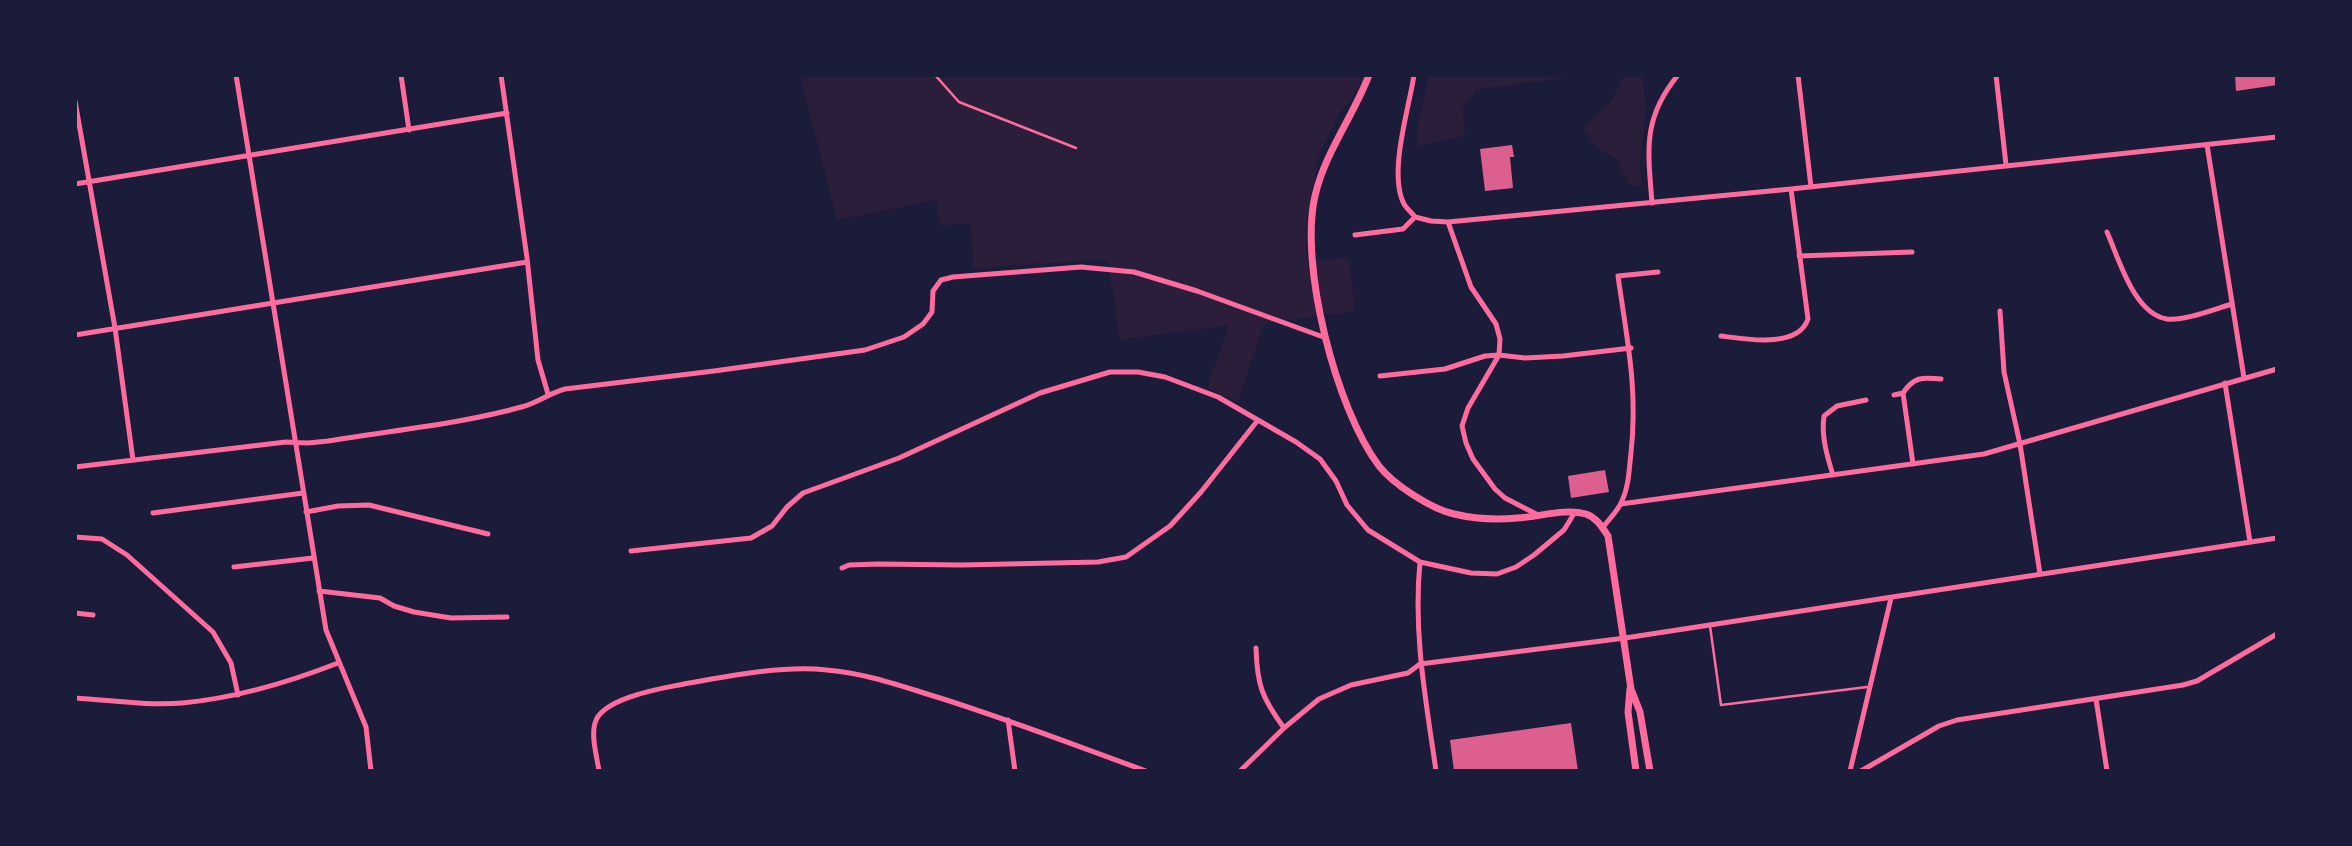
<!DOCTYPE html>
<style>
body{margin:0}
#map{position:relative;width:2352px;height:846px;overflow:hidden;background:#1b1b3a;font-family:"Golos Text",sans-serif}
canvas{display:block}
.frame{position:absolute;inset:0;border:77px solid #1b1b3a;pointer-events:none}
</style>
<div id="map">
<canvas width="2352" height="846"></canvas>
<div class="frame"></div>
</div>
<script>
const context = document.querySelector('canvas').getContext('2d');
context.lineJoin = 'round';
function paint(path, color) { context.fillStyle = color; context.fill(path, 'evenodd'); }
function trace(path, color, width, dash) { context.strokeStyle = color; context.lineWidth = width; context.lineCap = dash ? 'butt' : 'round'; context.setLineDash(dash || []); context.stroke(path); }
const green = new Path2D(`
 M 800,75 L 1365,75 L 1349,104 L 1343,107 L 1315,161 L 1318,164 C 1310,197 1302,227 1307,262 L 1349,258 L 1355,311 L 1264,323 L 1238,402 L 1207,388 L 1229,325 L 1120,340 L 1108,259 L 973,268 L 971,223 L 941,226 L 936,200 L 837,220 Z
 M 1429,75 L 1586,75 L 1478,89 L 1463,107 L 1465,136 L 1416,146 L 1419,119 Z
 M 1625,75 L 1642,75 L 1646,108 L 1640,164 L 1642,187 L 1629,184 L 1616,158 L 1595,147 L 1584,127 L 1611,102 Z`);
const building = new Path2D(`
 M 2235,75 L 2277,75 L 2277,85 L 2236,91 Z
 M 1512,145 L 1514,157 L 1510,157 L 1513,188 L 1485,191 L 1480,149 Z
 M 1605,470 L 1609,492 L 1571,498 L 1568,476 Z
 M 1571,723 L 1578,771 L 1454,771 L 1450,740 Z`);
const service = new Path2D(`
 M 935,75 L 959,102 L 1076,148
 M 1710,626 L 1721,705 L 1867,687`);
const minor = new Path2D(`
 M 236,75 L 326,630 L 366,727 L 371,771
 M 401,75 L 409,130
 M 501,75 L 527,258 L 538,360 L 548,394
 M 1414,75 C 1409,109 1388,173 1404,204 C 1407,209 1412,213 1415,217
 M 1798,75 L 1811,187
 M 1996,75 L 2006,165
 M 75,101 L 115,328 L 133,460
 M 2207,145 L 2244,378
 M 75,184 L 507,113
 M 1652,203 C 1648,150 1642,119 1678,75
 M 1415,217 L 1431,221 L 1448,222 L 1791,189 L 2277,137
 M 1448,222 L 1471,287 L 1496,324 L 1500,339 L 1499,355 L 1468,408 L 1462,426 L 1466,443 L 1473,459 L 1495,489 L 1505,498 L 1538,515
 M 2107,232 C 2119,259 2134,314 2167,319 C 2184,321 2215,309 2232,304
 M 1355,235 L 1403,229 L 1415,217
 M 1799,256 L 1912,252
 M 2000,311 L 2004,372 L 2020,444 L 2040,574
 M 75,335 L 527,262
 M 1721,336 C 1745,339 1798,349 1808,319 L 1791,189
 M 1380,376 L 1445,369 L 1485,356 L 1499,355 L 1525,358 L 1563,356 L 1631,348
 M 2225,383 L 2250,542
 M 1903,393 L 1913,464
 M 1894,395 L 1903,393 C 1914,377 1921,377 1941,379
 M 75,467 L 286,442 L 308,443 L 328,441 C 393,430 462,424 525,406 C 540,401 550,393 565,389 L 714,371 L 865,350 L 904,337 L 923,324 L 932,312 L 933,291 L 941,280 L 953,277 L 1081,267 L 1134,272 L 1197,291 L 1326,338
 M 1833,475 C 1827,456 1821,436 1824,416 L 1837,406 L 1866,400
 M 1621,504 L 1984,454 L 2277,369
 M 306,512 L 338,506 L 369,505 L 488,534
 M 153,513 L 303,493
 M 1603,527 C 1609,519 1618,511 1622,501 C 1629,486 1629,469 1631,453 C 1638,388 1627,340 1618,276 L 1658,272
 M 75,537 L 102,539 L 127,555 L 213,632 L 231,663 L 238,695
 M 631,551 L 751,538 L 772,526 L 787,507 L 803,493 L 899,458 L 1040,393 L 1110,372 L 1138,372 L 1165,377 L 1218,397 L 1296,442 L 1320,459 L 1336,481 L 1347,505 L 1368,530 L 1420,562 L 1471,573 L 1497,574 L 1516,567 L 1534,555 L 1564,530 L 1575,512
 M 1420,562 C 1413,633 1426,701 1436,771
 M 234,567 L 313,558
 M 842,568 L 849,565 L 878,564 L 962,565 L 1098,562 L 1126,557 L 1170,526 L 1201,492 L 1258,420
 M 319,591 L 380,598 L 394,606 L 414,612 L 451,618 L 507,617
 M 75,613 L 93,615
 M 1256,648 C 1257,685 1262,698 1284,728
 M 75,698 C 110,700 148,706 182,703 C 237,698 287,683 338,663
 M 2096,699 L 2107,771
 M 1008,720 L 1015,771
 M 599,771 C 597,757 591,737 595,723 C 601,699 658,689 679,685 C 724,677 781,665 827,670 C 865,673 904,687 940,698 C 1010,720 1077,746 1146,771
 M 1240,771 L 1284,728 L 1319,699 L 1351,685 L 1408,673 L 1420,664 L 1625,638 L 2277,538
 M 1850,771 L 1891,598
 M 1861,771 L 1939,726 L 1957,720 L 2183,685 L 2197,681 L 2277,634`);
const secondary = new Path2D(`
 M 1369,75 C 1353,117 1325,152 1315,196 C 1299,265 1336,409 1379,466 C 1393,484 1431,509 1454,514 C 1475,519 1496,520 1517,518 C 1539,517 1565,508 1586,514 C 1597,518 1602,527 1608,536 L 1631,689 L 1640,712 L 1650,771
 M 1630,689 L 1628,712 L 1636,771`);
paint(green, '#2a1e3b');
paint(building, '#dd5f8e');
trace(service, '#ff6b9d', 2.5);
trace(minor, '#ff6b9d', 5);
trace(secondary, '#ff6b9d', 7);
</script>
